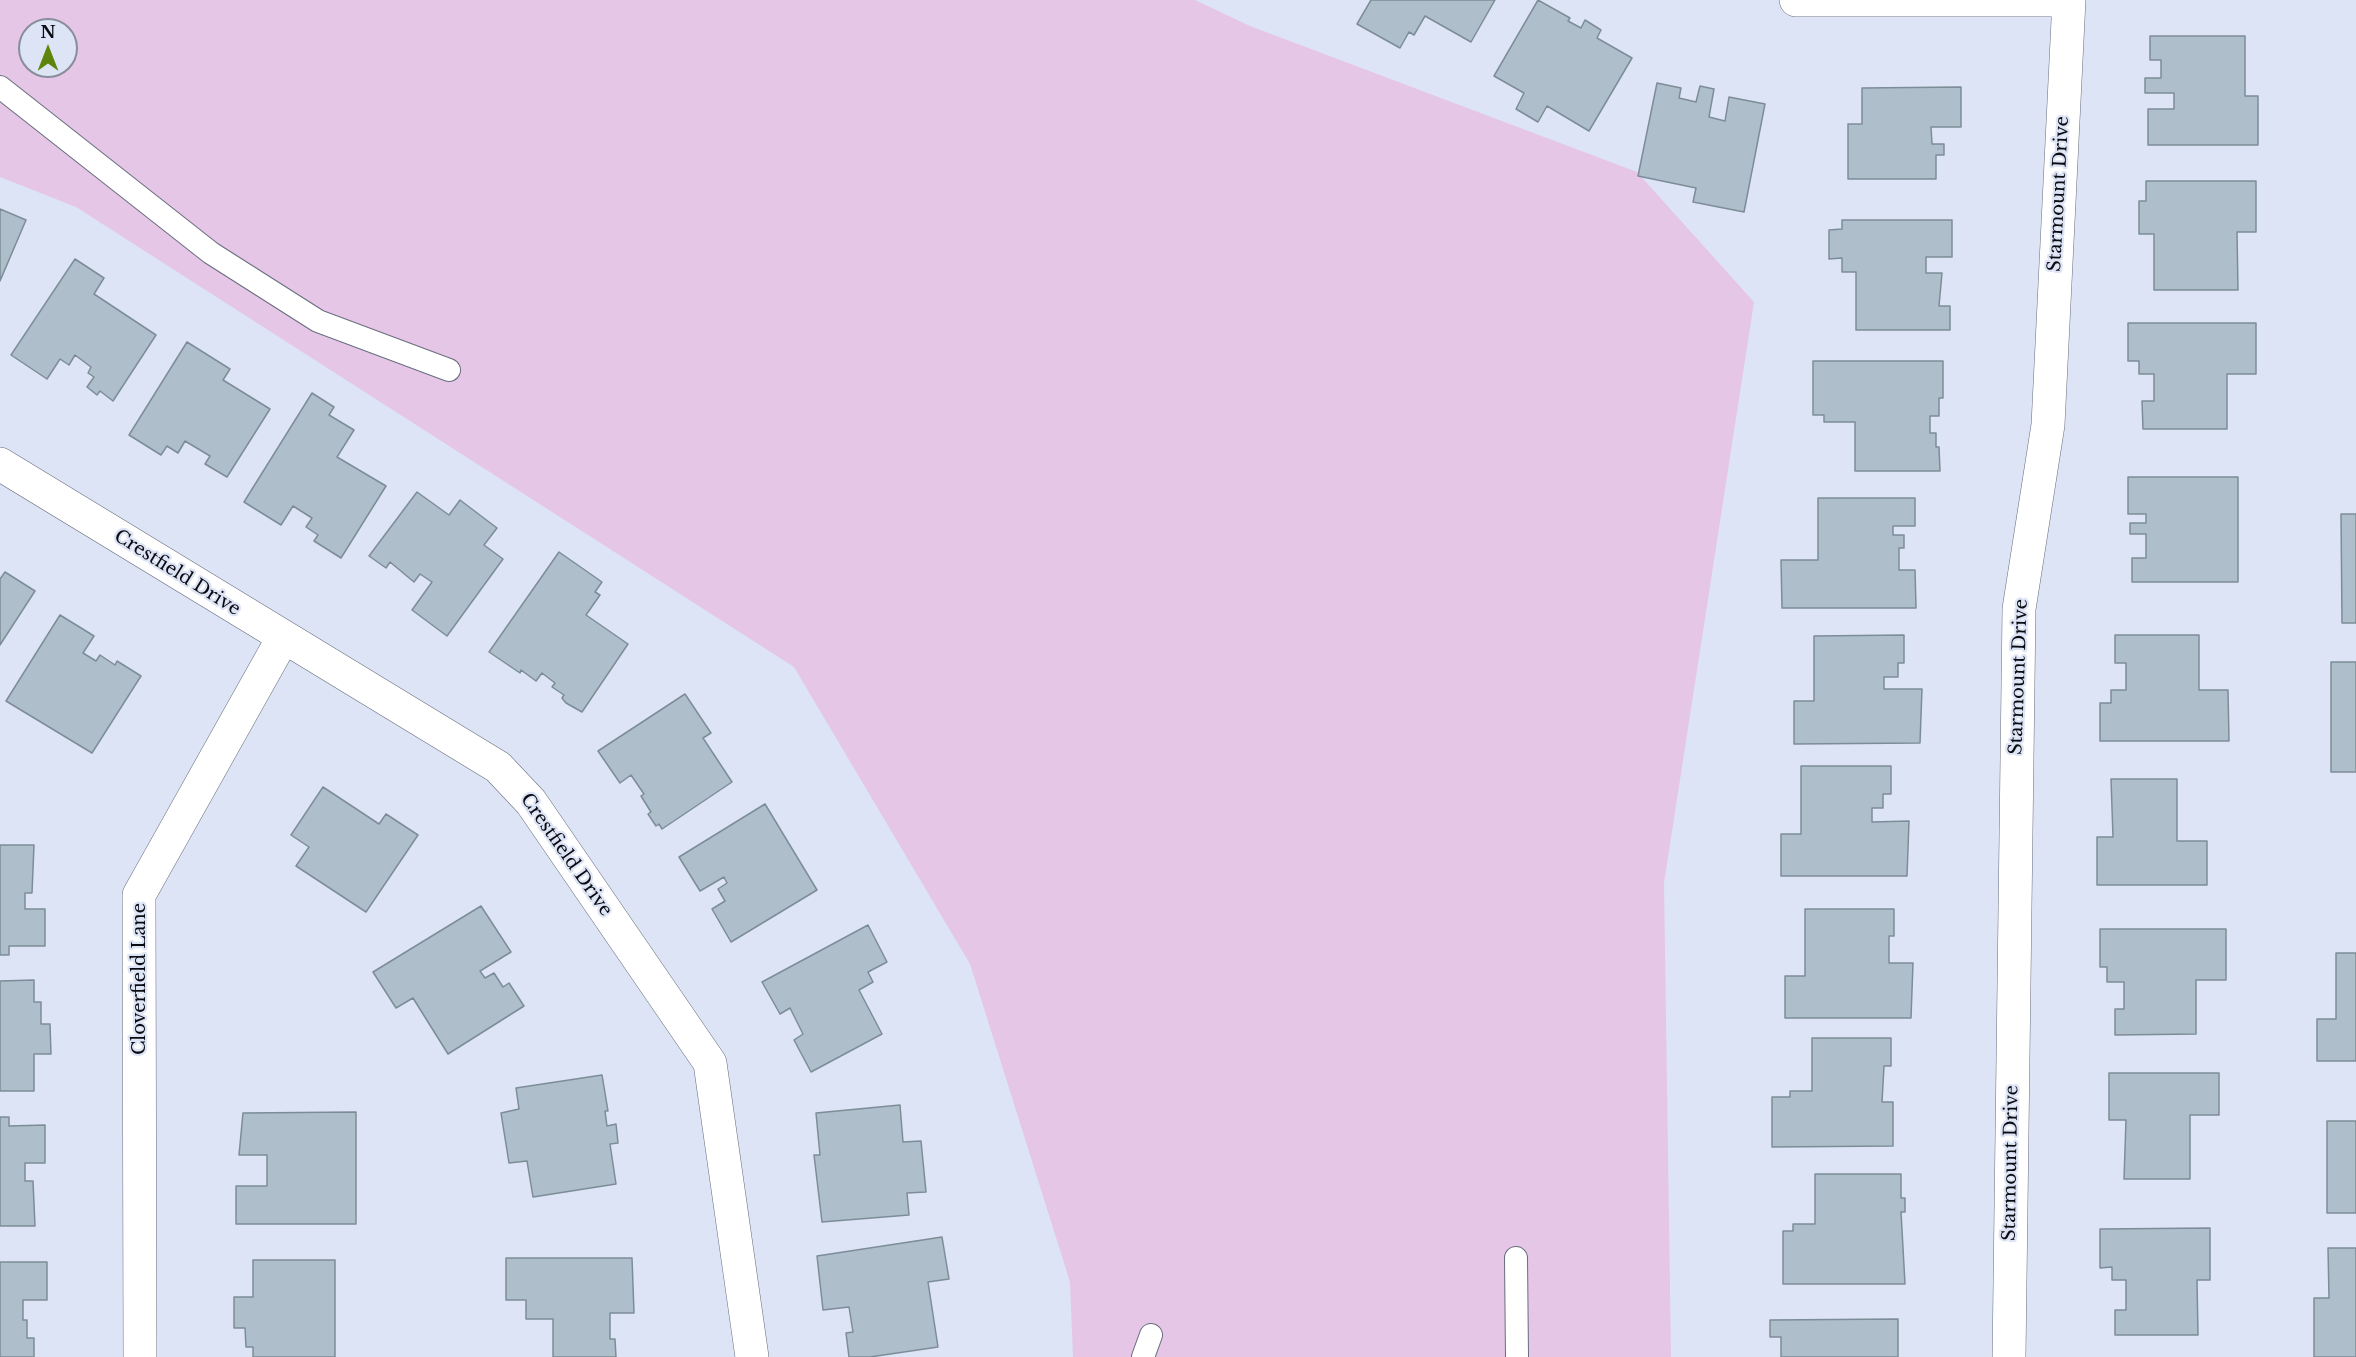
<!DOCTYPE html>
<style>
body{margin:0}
#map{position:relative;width:2356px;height:1357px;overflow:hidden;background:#dde4f5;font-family:"Libre Baskerville",serif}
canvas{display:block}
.north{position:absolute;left:18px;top:18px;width:60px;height:60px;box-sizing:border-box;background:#dde4f5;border:2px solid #888d9a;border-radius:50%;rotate:0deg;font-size:16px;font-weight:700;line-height:24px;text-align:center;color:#090b11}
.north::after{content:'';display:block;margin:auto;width:21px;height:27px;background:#5d850b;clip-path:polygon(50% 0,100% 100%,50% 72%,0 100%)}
</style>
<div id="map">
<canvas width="2356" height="1357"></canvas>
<div class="north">N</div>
</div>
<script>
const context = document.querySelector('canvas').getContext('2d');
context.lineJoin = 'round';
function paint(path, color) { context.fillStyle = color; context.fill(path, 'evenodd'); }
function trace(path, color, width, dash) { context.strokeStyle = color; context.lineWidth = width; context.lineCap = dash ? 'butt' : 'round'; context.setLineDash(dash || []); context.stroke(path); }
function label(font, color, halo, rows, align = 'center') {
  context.font = font + ' "Libre Baskerville",serif'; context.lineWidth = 4.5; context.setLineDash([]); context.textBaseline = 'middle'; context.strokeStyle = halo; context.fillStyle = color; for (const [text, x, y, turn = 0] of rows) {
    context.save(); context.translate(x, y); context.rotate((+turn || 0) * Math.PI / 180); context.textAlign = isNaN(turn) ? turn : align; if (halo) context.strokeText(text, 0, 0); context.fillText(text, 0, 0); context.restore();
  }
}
const green = new Path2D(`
 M 0,0 L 1195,0 L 1250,26 L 1637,172 L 1754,302 L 1664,883 L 1671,1357 L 1073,1357 L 1070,1282 L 970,964 L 794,667 L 76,207 L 0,177 ZM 30,30 L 66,30 L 66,66 L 30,66 Z`);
const building = new Path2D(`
 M 1371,0 L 1495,0 L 1471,42 L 1425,16 L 1414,35 L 1409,32 L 1400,48 L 1357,24 Z
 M 1538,0 L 1570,18 L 1568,21 L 1581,28 L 1585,20 L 1601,30 L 1597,38 L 1632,58 L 1589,131 L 1547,106 L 1538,122 L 1516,109 L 1524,93 L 1494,76 Z
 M 2150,36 L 2245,36 L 2245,96 L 2258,96 L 2258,145 L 2148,145 L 2148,109 L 2174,109 L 2174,93 L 2145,93 L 2145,78 L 2161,78 L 2161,60 L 2150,60 Z
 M 1657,83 L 1681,88 L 1679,98 L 1696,102 L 1700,86 L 1714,89 L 1709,117 L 1725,121 L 1729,97 L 1765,104 L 1744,212 L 1693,202 L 1696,188 L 1638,176 Z
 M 1961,87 L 1961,127 L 1931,127 L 1932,144 L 1944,144 L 1944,155 L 1936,155 L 1936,179 L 1848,179 L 1848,124 L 1862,124 L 1862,88 Z
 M 2146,181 L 2256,181 L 2256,232 L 2237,232 L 2238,290 L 2154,290 L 2154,234 L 2139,234 L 2139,201 L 2146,201 Z
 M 0,209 L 26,220 L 0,281 Z
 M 1842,220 L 1952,220 L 1952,257 L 1926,257 L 1926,273 L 1942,273 L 1939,306 L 1950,306 L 1950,330 L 1856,330 L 1856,272 L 1842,272 L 1842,258 L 1829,259 L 1829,230 L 1842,229 Z
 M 75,259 L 104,278 L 94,294 L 156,335 L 113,401 L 100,391 L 97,395 L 87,387 L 94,377 L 88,373 L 91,367 L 75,355 L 69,365 L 60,359 L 47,379 L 11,355 Z
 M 2128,323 L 2256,323 L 2256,374 L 2227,374 L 2227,429 L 2143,429 L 2142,401 L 2154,401 L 2154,374 L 2139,374 L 2139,361 L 2128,361 Z
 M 187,342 L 230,369 L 223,380 L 270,409 L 227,477 L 205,464 L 210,456 L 185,441 L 178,453 L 167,446 L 161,455 L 129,435 Z
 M 1813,361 L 1943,361 L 1943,398 L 1939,398 L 1939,416 L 1930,416 L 1930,433 L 1936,433 L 1936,447 L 1939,447 L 1940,471 L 1855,471 L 1855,422 L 1824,422 L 1824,415 L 1813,415 Z
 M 312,393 L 334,407 L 329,415 L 354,430 L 337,457 L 386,486 L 341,558 L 314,541 L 318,535 L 306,527 L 312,518 L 293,506 L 281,525 L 244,502 Z
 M 2128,477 L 2238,477 L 2238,582 L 2132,582 L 2132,558 L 2146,558 L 2146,534 L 2130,534 L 2130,523 L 2146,523 L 2146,514 L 2128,514 Z
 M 417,492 L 449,515 L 460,500 L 497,528 L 484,545 L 503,559 L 447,636 L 412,610 L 432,582 L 420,574 L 414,582 L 390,562 L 386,568 L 369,556 Z
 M 1818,498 L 1915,498 L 1915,526 L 1893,526 L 1893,535 L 1904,535 L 1904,548 L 1899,548 L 1899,570 L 1915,570 L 1916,608 L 1782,608 L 1781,560 L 1818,560 Z
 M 2341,514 L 2356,514 L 2356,623 L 2342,623 Z
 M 559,552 L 602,582 L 595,592 L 600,595 L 586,615 L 628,644 L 582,712 L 566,703 L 562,698 L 564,695 L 552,687 L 555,683 L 542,673 L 536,681 L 521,670 L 520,673 L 489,652 Z
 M 5,572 L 35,591 L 0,645 L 0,579 Z
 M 60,615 L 94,636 L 83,653 L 96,661 L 100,655 L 115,665 L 117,661 L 141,676 L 92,753 L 6,701 Z
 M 1904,635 L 1904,663 L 1898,663 L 1898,677 L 1884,677 L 1884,689 L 1922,689 L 1920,743 L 1794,744 L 1794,701 L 1814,701 L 1814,636 Z
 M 2115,635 L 2199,635 L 2199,690 L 2228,690 L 2229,741 L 2100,741 L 2100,703 L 2111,703 L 2111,690 L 2126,690 L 2126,663 L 2115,663 Z
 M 2331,662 L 2356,662 L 2356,772 L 2331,772 Z
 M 685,694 L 711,733 L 703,738 L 732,782 L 662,829 L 659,824 L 656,826 L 648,814 L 651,812 L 641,796 L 644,794 L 631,775 L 620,783 L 598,751 Z
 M 1801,766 L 1891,766 L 1891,794 L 1883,794 L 1883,808 L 1872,808 L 1872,822 L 1909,821 L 1907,876 L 1781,876 L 1781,834 L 1801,834 Z
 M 2111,779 L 2177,779 L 2177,841 L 2207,841 L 2207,885 L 2097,885 L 2097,837 L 2113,837 Z
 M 323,787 L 379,824 L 386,814 L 418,835 L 366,912 L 296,866 L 309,847 L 291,835 Z
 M 765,804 L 817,890 L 731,942 L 712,909 L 725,901 L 718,889 L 727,883 L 724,877 L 700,891 L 679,857 Z
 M 0,845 L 34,845 L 32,893 L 25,893 L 25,909 L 45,909 L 45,946 L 9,946 L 9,955 L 0,955 Z
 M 481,906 L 511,952 L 480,971 L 485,978 L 494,973 L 503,987 L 509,983 L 524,1006 L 448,1054 L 413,998 L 396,1008 L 373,972 Z
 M 1805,909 L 1894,909 L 1894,936 L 1889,936 L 1889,963 L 1913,963 L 1911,1018 L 1785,1018 L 1785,976 L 1805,976 Z
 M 868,925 L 887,962 L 868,972 L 873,982 L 859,990 L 882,1034 L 811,1072 L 794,1040 L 803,1034 L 790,1008 L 780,1014 L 762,982 Z
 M 2100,929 L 2226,929 L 2226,980 L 2196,980 L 2196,1034 L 2115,1035 L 2115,1009 L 2124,1009 L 2124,982 L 2107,982 L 2107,967 L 2100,967 Z
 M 2336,953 L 2356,953 L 2356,1061 L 2317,1061 L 2317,1019 L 2336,1019 Z
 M 34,980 L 34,1002 L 41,1002 L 41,1024 L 50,1024 L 51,1054 L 34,1054 L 34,1091 L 0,1091 L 0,981 Z
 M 1812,1038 L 1891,1038 L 1891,1066 L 1884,1066 L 1882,1102 L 1893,1102 L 1893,1146 L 1772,1147 L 1772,1097 L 1790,1097 L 1790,1091 L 1812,1091 Z
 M 2109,1073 L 2219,1073 L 2219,1115 L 2190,1115 L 2190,1179 L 2124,1179 L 2126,1120 L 2109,1120 Z
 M 602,1075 L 608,1111 L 605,1111 L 607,1126 L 616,1124 L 618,1143 L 610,1144 L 616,1184 L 533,1197 L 527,1161 L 509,1163 L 501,1113 L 519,1109 L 516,1088 Z
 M 900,1105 L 903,1142 L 921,1141 L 926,1192 L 907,1193 L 909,1215 L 822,1222 L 814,1155 L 820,1155 L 816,1113 Z
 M 356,1112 L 356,1224 L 236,1224 L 236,1186 L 267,1186 L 267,1155 L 239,1155 L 243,1113 Z
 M 0,1117 L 9,1117 L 9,1126 L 45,1125 L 45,1163 L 25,1163 L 25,1181 L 33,1181 L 35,1226 L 0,1226 Z
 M 2327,1121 L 2356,1121 L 2356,1213 L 2327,1213 Z
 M 1815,1174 L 1901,1174 L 1901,1198 L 1905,1198 L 1905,1212 L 1901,1212 L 1905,1284 L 1783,1284 L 1783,1231 L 1793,1231 L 1793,1224 L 1815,1224 Z
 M 2210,1228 L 2210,1280 L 2197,1280 L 2198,1335 L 2115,1335 L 2115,1310 L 2126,1310 L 2126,1280 L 2112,1280 L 2112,1267 L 2100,1268 L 2100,1229 Z
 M 942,1237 L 949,1279 L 928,1282 L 938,1347 L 870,1357 L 849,1357 L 846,1333 L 853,1332 L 849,1307 L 823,1310 L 817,1256 Z
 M 2328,1248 L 2356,1248 L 2356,1357 L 2314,1357 L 2314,1298 L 2329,1298 Z
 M 506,1258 L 632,1258 L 634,1313 L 610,1313 L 610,1339 L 615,1339 L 616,1357 L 553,1357 L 553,1319 L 526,1319 L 526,1300 L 506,1300 Z
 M 253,1260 L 335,1260 L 335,1357 L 253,1357 L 253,1347 L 246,1347 L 245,1328 L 234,1328 L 234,1297 L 253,1297 Z
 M 0,1262 L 47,1262 L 47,1300 L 23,1300 L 23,1320 L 27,1320 L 27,1338 L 34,1338 L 34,1357 L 0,1357 Z
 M 1898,1319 L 1898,1357 L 1781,1357 L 1781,1337 L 1770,1337 L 1770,1320 Z`);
const service = new Path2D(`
 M 0,87 L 211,253 L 318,321 L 449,370
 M 1516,1258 L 1517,1357
 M 1143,1357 L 1151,1335`);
const minor = new Path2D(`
 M 1796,0 L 2069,0
 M 0,464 L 498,767 L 531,802 L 710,1063 L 752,1357
 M 140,1357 L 139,895 L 283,638
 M 2009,1357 L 2019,609 L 2048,425 L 2069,0`);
const streetNames = [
 ["Starmount Drive",2059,194,-87],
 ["Crestfield Drive",177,573,32],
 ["Starmount Drive",2019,677,-88],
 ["Crestfield Drive",566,855,55],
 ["Cloverfield Lane",140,979,-90],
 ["Starmount Drive",2011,1163,-89]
];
paint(green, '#e5c6e6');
paint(building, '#aebeca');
trace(building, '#7d8d98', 1.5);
trace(service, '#686e7d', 24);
trace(minor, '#686e7d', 34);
trace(service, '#fff', 22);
trace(minor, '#fff', 33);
label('18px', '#090b11', '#dde4f5', streetNames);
</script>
